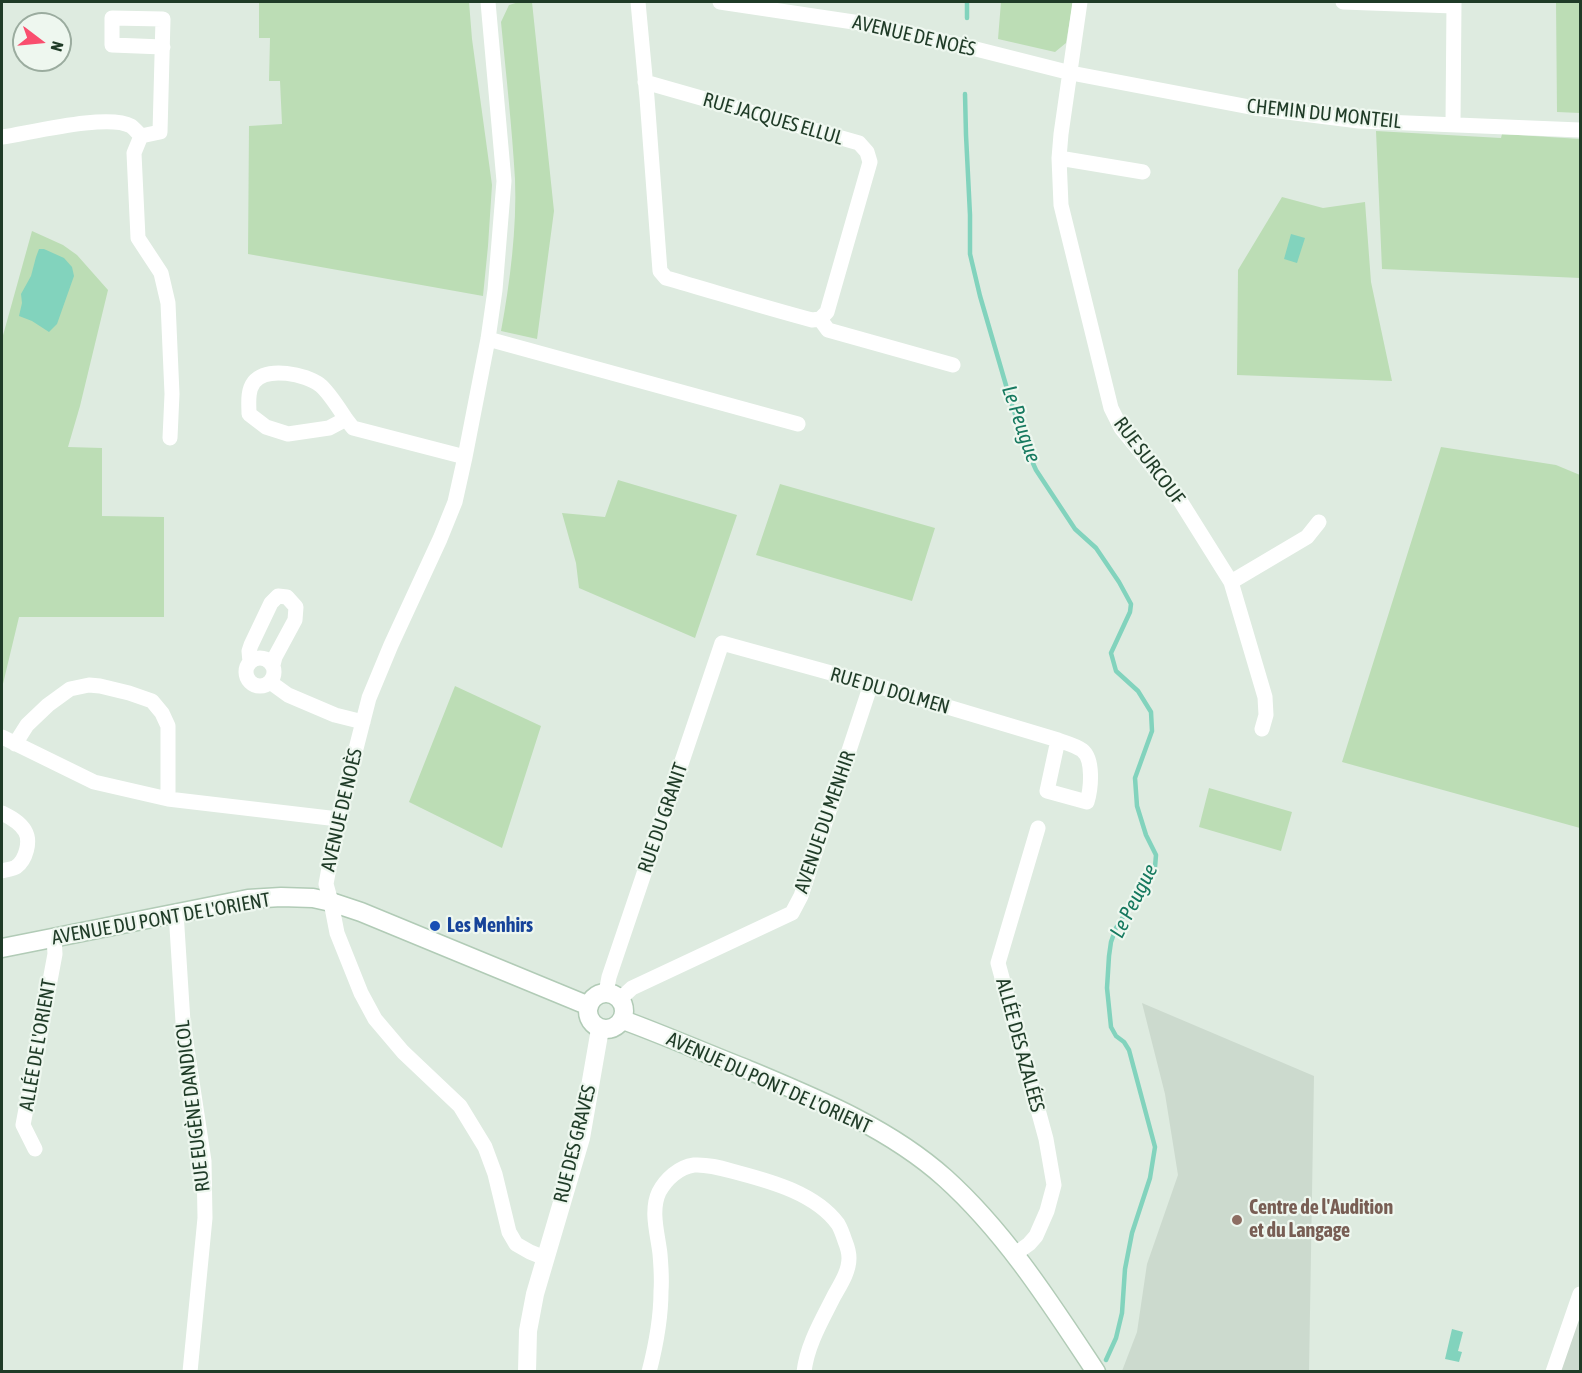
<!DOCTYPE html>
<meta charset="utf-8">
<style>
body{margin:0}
#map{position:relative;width:1582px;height:1373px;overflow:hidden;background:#deebe0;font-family:"Asap Condensed",sans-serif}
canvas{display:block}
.frame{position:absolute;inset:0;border:3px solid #1f3b27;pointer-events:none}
.north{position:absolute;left:12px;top:12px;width:60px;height:60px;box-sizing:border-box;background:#eef7ef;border:2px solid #9bac9f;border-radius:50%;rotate:106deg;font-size:16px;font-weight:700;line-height:24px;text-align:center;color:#1f3b27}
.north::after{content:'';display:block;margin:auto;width:21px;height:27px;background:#f94e6e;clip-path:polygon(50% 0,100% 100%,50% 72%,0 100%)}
</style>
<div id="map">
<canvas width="1582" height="1373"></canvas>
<div class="frame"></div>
<div class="north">N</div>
</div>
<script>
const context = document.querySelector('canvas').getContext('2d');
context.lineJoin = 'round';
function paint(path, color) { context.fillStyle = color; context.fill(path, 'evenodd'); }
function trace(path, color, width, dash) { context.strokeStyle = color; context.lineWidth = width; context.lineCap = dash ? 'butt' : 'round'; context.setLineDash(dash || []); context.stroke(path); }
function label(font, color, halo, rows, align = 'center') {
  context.font = font + ' "Asap Condensed",sans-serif'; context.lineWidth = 4.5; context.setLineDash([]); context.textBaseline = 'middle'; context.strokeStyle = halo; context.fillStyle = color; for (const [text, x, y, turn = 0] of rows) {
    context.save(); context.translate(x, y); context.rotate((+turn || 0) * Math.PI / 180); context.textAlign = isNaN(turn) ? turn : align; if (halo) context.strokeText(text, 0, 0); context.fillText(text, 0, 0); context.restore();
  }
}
const built = new Path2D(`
 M 1142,1003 L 1314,1076 L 1309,1371 L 1122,1371 L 1137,1332 L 1147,1264 L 1178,1175 L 1165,1094 Z
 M 1580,1308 L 1580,1371 L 1559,1371 Z`);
const green = new Path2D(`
 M 259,2 L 469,2 L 472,39 L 492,185 L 488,246 L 483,296 L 248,254 L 249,126 L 282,124 L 280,81 L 269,81 L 270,38 L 259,38 Z
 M 519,2 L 532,2 L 554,211 L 537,339 L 501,331 C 510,283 517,227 515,179 C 512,127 506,74 501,22 L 509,5 Z
 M 1001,2 L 1073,2 L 1066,43 L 1055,52 L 998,39 Z
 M 1556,2 L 1580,2 L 1580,113 L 1557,112 Z
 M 1376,131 L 1501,138 L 1502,134 L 1580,139 L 1580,278 L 1382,269 Z
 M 1282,197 L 1323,208 L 1365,202 L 1371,282 L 1392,381 L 1237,375 L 1238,270 Z
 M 32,231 L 63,245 L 77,255 L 108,290 L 80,406 L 68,447 L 102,448 L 102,516 L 164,517 L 164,617 L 19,617 L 2,688 L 2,339 Z
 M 1441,447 L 1556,465 L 1580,475 L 1580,828 L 1342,762 Z
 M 618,480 L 737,515 L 695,638 L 579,588 L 576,563 L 562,513 L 605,517 Z
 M 780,484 L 935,528 L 912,601 L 756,555 Z
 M 455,686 L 541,726 L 502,848 L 409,802 Z
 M 1209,788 L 1292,812 L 1281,851 L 1199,827 Z`);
const water = new Path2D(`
 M 1291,234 L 1305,238 L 1297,263 L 1284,259 Z
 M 39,249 L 44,249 L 64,258 L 72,267 L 74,276 L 57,324 L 49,332 L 32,321 L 19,316 L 22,303 L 21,294 L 31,276 L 36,257 Z
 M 1452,1329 L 1463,1332 L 1458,1351 L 1462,1352 L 1459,1362 L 1445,1359 Z`);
const stream = new Path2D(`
 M 967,2 L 967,18
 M 965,94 L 966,135 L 970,215 L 970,254 L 980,296 L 1010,399 L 1027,450 L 1036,470 L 1075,529 L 1096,548 L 1119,582 L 1131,604 L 1130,612 L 1111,653 L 1116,671 L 1138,691 L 1151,712 L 1152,731 L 1135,778 L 1137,806 L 1146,835 L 1156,855 L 1155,867 L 1116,928 L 1111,942 L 1109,956 L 1107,988 L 1111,1027 L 1116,1036 L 1124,1042 L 1129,1050 L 1155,1147 L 1150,1178 L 1132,1233 L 1125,1269 L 1122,1313 L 1116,1338 L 1106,1360`);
const minor = new Path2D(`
 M 488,2 L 504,181 L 495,290 L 488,339 L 465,457 L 455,502 L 440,539 L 391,645 L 369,698 L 338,819 L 326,884 L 331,902 L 337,933 L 361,993 L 375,1019 L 403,1052 L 460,1106 L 485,1147 L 495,1174 L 509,1232 L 516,1244 L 530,1252 L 545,1258
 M 638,2 L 647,98 L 660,271 L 666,278 C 715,292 763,307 812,320 L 820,319 L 827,312 L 870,162 L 867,152 L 859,143 L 645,82
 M 720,2 L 867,24 L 964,46 L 1071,73 L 1255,108 L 1359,121 L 1580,130
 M 1080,2 L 1061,134 L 1059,158 L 1061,205 L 1111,408 L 1121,428 L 1179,499 L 1231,582 L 1265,697 L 1266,715 L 1262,729
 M 1343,2 L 1454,6
 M 1453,124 L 1454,2
 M 141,136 L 134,153 L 138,238 L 161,273 L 168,303 L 172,394 L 170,438
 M 2,137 C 30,133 108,113 131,126 C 134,128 138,133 141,136 L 160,132 L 163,19 L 112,18 L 112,45 L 163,47
 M 1059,158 L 1143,172
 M 820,319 L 828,330 L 953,365
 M 488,339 L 798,424
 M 346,419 C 340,410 328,391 320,385 C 306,374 267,366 254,382 C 247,391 249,404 249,414 L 266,427 L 288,434 L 329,428 L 346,419 L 353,428 L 465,457
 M 1231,582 L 1307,537 L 1319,522
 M246 672a14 14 0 1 1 28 0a14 14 0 1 1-28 0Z
 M 250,662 L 249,651 L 251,645 L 271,603 L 278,596 L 287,597 L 296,607 L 295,620 L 275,657 L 273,665
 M 270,682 L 288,695 L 335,715 L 363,722
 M 2,737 L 94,782 L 168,799 L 338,819
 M 15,744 L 27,725 L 48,705 L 70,689 L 89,685 L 100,686 L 129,693 L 152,701 L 162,713 L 168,726 L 168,799
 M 2,813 C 10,817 20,822 25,831 C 31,841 26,860 16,867 C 13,869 5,870 2,871
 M 176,912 L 183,1022 L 204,1161 L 205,1218 L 190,1372
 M 606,993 L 609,977 L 722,643 L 871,684 L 1058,740 C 1066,743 1075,745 1082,750 C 1094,759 1091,789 1087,802 L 1047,791 L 1058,740
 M 620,999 L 632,988 L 792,913 L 801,896 L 871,684
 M 35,1149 L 23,1125 L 55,954 L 54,938
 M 1015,1254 L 1029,1244 L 1036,1236 L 1047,1211 L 1054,1185 L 1046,1139 L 998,963 L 1038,828
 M 649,1372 C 656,1345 661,1318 661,1291 C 662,1279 661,1266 660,1254 C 658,1235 650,1211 659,1192 C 666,1179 679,1167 694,1165 C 709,1164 724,1169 739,1173 C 773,1182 816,1194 838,1224 C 841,1229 843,1235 845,1241 C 847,1246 849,1253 849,1258 C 849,1272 840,1285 834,1296 C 822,1320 807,1345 804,1372
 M 1553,1372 L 1580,1294`);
const tertiary = new Path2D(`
 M 527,1372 L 528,1331 L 535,1294 L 581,1138 L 600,1029`);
const secondary = new Path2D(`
 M 2,948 L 248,899 L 281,897 L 313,898 L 331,902 L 361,912 L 589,1006
 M588 1011a18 18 0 1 1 36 0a18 18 0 1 1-36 0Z
 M 623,1020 C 664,1035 705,1053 746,1069 C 815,1098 888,1127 945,1178 C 1006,1233 1051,1304 1096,1372`);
const markers = [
 [435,926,6,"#1a4fb4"],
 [1237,1220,6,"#8d6e63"]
];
const streetNames = [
 ["AVENUE DE NOÈS",914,36,13],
 ["CHEMIN DU MONTEIL",1324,114,6],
 ["RUE JACQUES ELLUL",773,119,16],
 ["RUE SURCOUF",1149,461,53],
 ["RUE DU DOLMEN",890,691,16],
 ["AVENUE DE NOÈS",342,810,-77],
 ["RUE DU GRANIT",663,818,-71],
 ["AVENUE DU MENHIR",825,822,-71],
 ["AVENUE DU PONT DE L'ORIENT",161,919,-10],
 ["ALLÉE DE L'ORIENT",38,1045,-80],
 ["ALLÉE DES AZALÉES",1020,1045,75],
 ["AVENUE DU PONT DE L'ORIENT",769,1083,24],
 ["RUE EUGÈNE DANDICOL",193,1106,-97],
 ["RUE DES GRAVES",575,1144,-76]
];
const transitNames = [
 ["Les Menhirs",447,926]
];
const educationNames = [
 ["Centre de l'Audition",1249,1208],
 ["et du Langage",1249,1231]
];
const waterNames = [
 ["Le Peugue",1021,424,71],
 ["Le Peugue",1134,901,-63]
];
paint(built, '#ccdace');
paint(green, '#bcddb5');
paint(water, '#82d3bd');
trace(stream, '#82d3bd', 4.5);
trace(secondary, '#b1cbb6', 21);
trace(minor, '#fff', 15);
trace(tertiary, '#fff', 18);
trace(secondary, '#fff', 18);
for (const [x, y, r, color] of markers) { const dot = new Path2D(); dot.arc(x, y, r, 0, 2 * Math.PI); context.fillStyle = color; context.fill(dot); trace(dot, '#eef7ef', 2); }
label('20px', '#1f3b27', '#eef7ef', streetNames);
label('bold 20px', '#164399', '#eef7ef', transitNames, 'left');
label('bold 20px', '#785e54', '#eef7ef', educationNames, 'left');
label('italic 21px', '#16795f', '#eef7ef', waterNames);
</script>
